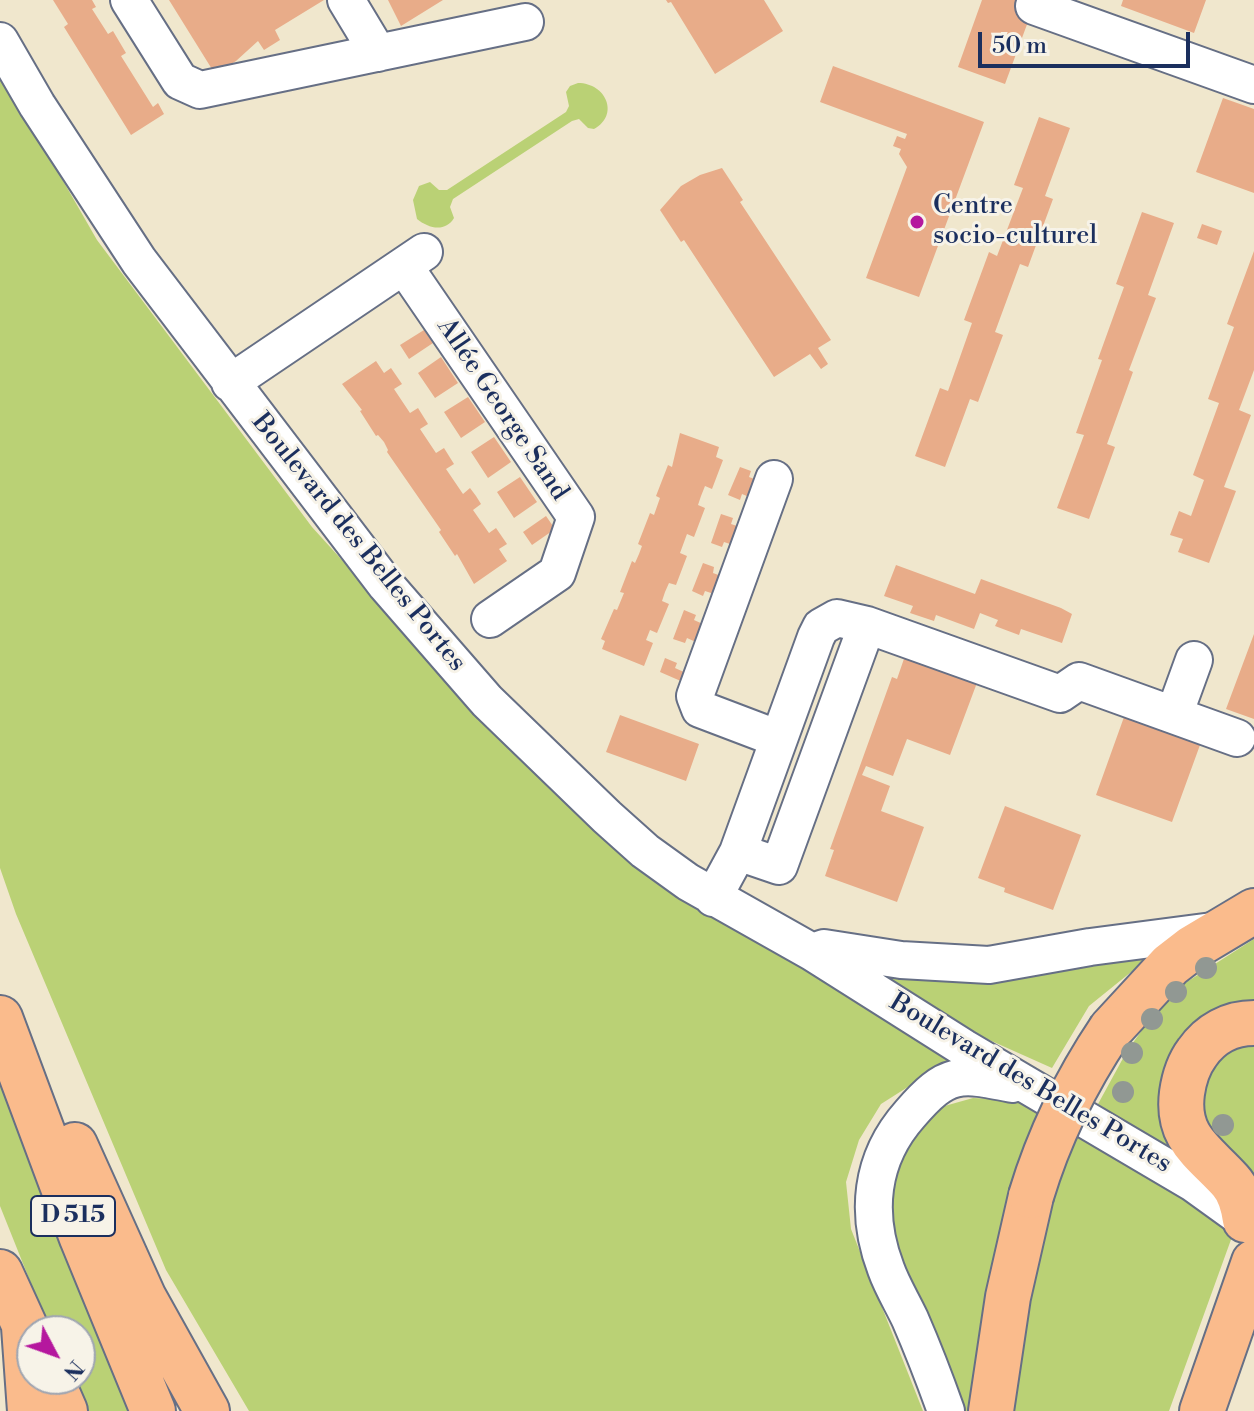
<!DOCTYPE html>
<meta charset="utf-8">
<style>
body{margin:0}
#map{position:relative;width:1254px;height:1411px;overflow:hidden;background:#f0e7cd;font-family:"Libre Bodoni",serif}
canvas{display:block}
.north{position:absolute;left:16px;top:1315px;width:80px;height:80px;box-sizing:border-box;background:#f7f3e8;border:2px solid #9fa5b1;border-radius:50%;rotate:131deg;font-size:22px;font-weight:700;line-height:32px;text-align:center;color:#1b2f5e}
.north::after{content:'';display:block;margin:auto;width:28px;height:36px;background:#b5179e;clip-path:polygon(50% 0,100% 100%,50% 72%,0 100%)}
.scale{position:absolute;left:978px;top:32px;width:212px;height:36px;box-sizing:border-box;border:4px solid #1b2f5e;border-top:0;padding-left:10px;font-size:24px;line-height:28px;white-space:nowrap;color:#1b2f5e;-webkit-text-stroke:6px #f7f3e8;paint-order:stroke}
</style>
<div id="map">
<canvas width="1254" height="1411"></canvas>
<div class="north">N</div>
<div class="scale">50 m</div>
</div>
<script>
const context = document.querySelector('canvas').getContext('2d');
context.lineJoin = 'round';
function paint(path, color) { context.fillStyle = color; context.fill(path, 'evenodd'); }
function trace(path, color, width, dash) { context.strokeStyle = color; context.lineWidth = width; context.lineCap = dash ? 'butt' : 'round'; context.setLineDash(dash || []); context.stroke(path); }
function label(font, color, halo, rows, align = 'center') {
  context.font = font + ' "Libre Bodoni",serif'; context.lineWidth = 6; context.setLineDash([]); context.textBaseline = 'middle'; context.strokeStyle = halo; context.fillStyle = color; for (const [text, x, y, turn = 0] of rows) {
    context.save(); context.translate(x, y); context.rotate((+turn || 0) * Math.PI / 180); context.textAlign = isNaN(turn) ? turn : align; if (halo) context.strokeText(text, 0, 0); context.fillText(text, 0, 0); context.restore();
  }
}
const green = new Path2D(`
 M 0,71 L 97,240 L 312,527 L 504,739 L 960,1063 L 922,1078 L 881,1104 L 859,1140 L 846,1182 L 851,1229 L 923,1411 L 249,1411 L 166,1270 L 16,914 L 0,868 Z
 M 578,83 C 606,83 620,115 594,129 L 588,128 L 579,119 L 572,121 L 453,199 L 450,207 L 454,218 C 445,233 428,228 417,219 L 413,200 L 419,186 L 430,182 L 439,190 L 447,190 L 566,112 L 569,106 L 566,92 L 570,86 Z
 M 1254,939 L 1254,1012 L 1196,1034 L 1194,1168 L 1098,1104 L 1127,1051 L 1168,994 Z
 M 1157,951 L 1089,1006 L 1052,1068 L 958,1026 L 855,963 Z
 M 1254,1038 L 1254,1186 L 1200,1127 L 1205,1065 L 1230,1044 Z
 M 0,1066 L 135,1411 L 84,1411 L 70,1379 L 80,1379 L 80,1331 L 50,1331 L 0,1206 Z
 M 973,1098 L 1021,1100 L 1042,1111 L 974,1411 L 955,1411 L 883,1227 L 897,1144 L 934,1109 Z
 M 1075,1134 L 1237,1223 L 1169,1411 L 1011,1411 L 1045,1204 Z`);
const building = new Path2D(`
 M 53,0 L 92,0 L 96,7 L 92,9 L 108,34 L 113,31 L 126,53 L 121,56 L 153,107 L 158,103 L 164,114 L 131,135 L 64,27 L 68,24 Z
 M 169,0 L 324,0 L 275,30 L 280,40 L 264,50 L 258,41 L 236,61 L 215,74 Z
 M 388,0 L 443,0 L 401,26 Z
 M 666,0 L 764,0 L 783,31 L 715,74 L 671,2 L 668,3 Z
 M 982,0 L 1036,0 L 1005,84 L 958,67 Z
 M 1123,0 L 1206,0 L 1194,33 L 1121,6 Z
 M 833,66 L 984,122 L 919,297 L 866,278 L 907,167 L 899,154 L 901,149 L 893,146 L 897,136 L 905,139 L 907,134 L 820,102 Z
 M 1223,98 L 1254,109 L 1254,193 L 1196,172 Z
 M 1039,117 L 1070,128 L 1045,196 L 1053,199 L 1028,267 L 1020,264 L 995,332 L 1003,335 L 978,402 L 970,399 L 945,467 L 915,456 L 940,388 L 948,391 L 972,323 L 964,320 L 989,252 L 997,256 L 1023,188 L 1014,185 Z
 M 722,168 L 743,200 L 740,202 L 831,340 L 818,348 L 828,364 L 821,369 L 810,354 L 774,377 L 684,240 L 681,242 L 660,210 L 681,186 L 700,175 Z
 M 1142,212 L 1174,223 L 1148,295 L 1156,298 L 1129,370 L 1133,372 L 1107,444 L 1115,447 L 1089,519 L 1057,508 L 1084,435 L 1076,433 L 1102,360 L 1098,359 L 1124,287 L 1116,284 Z
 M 1202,224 L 1222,231 L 1217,245 L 1197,238 Z
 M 1254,251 L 1254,370 L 1239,410 L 1251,415 L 1224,487 L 1236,491 L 1209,563 L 1178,552 L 1183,539 L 1170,535 L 1179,511 L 1191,516 L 1204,480 L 1193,475 L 1219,403 L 1208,399 L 1234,327 L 1227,324 Z
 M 424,330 L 433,343 L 409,359 L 400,345 Z
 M 441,357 L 458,383 L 435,398 L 418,373 Z
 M 376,361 L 384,373 L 391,368 L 402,384 L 394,389 L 410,413 L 418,408 L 428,424 L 420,429 L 436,453 L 444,448 L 454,464 L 446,469 L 463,494 L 470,488 L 476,496 L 481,504 L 473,510 L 489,533 L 496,528 L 507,544 L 499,549 L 507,561 L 474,584 L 457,554 L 455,556 L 439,532 L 441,530 L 387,452 L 388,450 L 384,442 L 378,435 L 376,436 L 360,411 L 362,410 L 342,384 Z
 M 468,397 L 485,422 L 461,438 L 444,412 Z
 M 680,433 L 719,447 L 716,457 L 723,460 L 712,489 L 705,486 L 701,496 L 698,505 L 705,508 L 694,537 L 687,534 L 680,553 L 687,556 L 676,585 L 669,583 L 665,592 L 662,601 L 669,604 L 657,633 L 650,630 L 646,640 L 653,643 L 644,666 L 602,649 L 605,641 L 601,639 L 614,609 L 617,610 L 624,593 L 620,592 L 632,561 L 635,563 L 639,554 L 642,546 L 638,544 L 650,513 L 654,515 L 660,498 L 656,496 L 668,465 L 672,467 Z
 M 494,437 L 511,462 L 488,478 L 471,452 Z
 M 740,467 L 751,471 L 749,477 L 760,481 L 754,499 L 742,494 L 740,500 L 728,495 Z
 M 520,477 L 537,502 L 514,518 L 497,492 Z
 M 721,514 L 733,518 L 731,524 L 743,528 L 736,546 L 724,542 L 722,547 L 711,543 Z
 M 546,516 L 555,529 L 532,545 L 523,532 Z
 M 703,563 L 714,567 L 713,573 L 724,577 L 717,595 L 705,591 L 703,596 L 692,591 Z
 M 896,565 L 975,594 L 981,579 L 1061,608 L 1072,614 L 1062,643 L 1021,629 L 1019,635 L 995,626 L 998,620 L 980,613 L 974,629 L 936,615 L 934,621 L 910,613 L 913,606 L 884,596 Z
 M 684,610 L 696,615 L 694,620 L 705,625 L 698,643 L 687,638 L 685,643 L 673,639 Z
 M 1254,634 L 1254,719 L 1226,709 Z
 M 906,653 L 978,680 L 950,755 L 907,739 L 893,776 L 866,766 L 862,775 L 890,786 L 881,811 L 924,827 L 897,902 L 825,876 L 834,850 L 830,849 L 892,677 L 897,679 Z
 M 665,658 L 677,663 L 675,668 L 686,673 L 683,682 L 660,672 Z
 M 620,715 L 699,744 L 686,781 L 606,752 Z
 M 1124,717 L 1200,745 L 1172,822 L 1096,795 Z
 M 1005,806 L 1081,835 L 1053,910 L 1004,892 L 1005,888 L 978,878 Z`);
const minor = new Path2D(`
 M 129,0 L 180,81 L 200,90 L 525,22
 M 346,0 L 378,53
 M 1034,6 L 1254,85
 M 0,41 L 37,105 L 139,261 L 386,585 L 487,701 L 607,817 L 645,851 L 688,882 L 812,952 L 964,1048 L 1193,1183 L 1254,1227
 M 404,266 L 576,517 L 557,573 L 490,619
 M 230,383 L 424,252
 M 774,479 L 695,696 L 700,709 L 779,739
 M 1174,715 L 1194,660
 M 738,852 L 779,866 L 867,625
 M 713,898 L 738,852 L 816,637 L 821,627 L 837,618 L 867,625 L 1060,694 L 1079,681 L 1237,738
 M 818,950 L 824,948 L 901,960 L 989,965 L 1090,947 L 1220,930
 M 946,1411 C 935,1380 923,1349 910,1319 C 902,1302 892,1286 886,1269 C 865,1214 870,1159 910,1114 C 947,1071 959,1073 1012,1084`);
const major = new Path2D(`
 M 1111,1029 L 1170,965 L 1192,948 L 1254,911
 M 1245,1220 C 1243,1206 1240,1192 1230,1181 C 1204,1152 1176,1138 1182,1093 C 1184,1079 1188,1065 1197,1053 C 1210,1034 1230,1023 1254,1023
 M 991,1411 L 1008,1297 L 1031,1196
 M 1202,1411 L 1254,1262`);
const highway = new Path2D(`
 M 0,1018 L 82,1238 L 153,1411
 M 75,1145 L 144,1298 L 207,1411
 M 0,1272 L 32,1342
 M 24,1327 L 30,1411
 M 51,1379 L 65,1411`);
const majorBridge = new Path2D(`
 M 1031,1196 C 1049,1136 1076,1081 1111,1029`);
const trees = [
 [1206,968],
 [1176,992],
 [1152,1019],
 [1132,1053],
 [1123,1092],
 [1223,1125]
];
const markers = [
 [917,222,8,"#b5179e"]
];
const shields = [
 [73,1216,84]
];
const shieldNames = [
 ["D 515",73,1216]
];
const poiNames = [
 ["Centre",933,207],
 ["socio-culturel",933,237]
];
const streetNames = [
 ["Allée George Sand",502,410,56],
 ["Boulevard des Belles Portes",358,543,51],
 ["Boulevard des Belles Portes",1030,1084,31]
];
paint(green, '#bad175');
paint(building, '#e8ac89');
trace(minor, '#666f85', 40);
trace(major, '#666f85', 48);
trace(highway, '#666f85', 48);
trace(minor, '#fff', 36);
trace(major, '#fabb8c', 44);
trace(highway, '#fabb8c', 44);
trace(majorBridge, '#666f85', 48, []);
trace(majorBridge, '#fabb8c', 44);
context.fillStyle = '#919893';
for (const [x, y] of trees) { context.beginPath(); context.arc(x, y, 11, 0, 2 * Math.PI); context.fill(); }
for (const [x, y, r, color] of markers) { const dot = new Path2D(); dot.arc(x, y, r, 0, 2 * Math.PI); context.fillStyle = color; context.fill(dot); trace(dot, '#f7f3e8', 3); }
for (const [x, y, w] of shields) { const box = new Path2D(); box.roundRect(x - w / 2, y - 20, w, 40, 6); context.fillStyle = '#f7f3e8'; context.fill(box); trace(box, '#1b2f5e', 2); }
label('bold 24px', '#1b2f5e', null, shieldNames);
label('26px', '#1b2f5e', '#f7f3e8', poiNames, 'left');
label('26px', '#1b2f5e', '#f7f3e8', streetNames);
</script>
